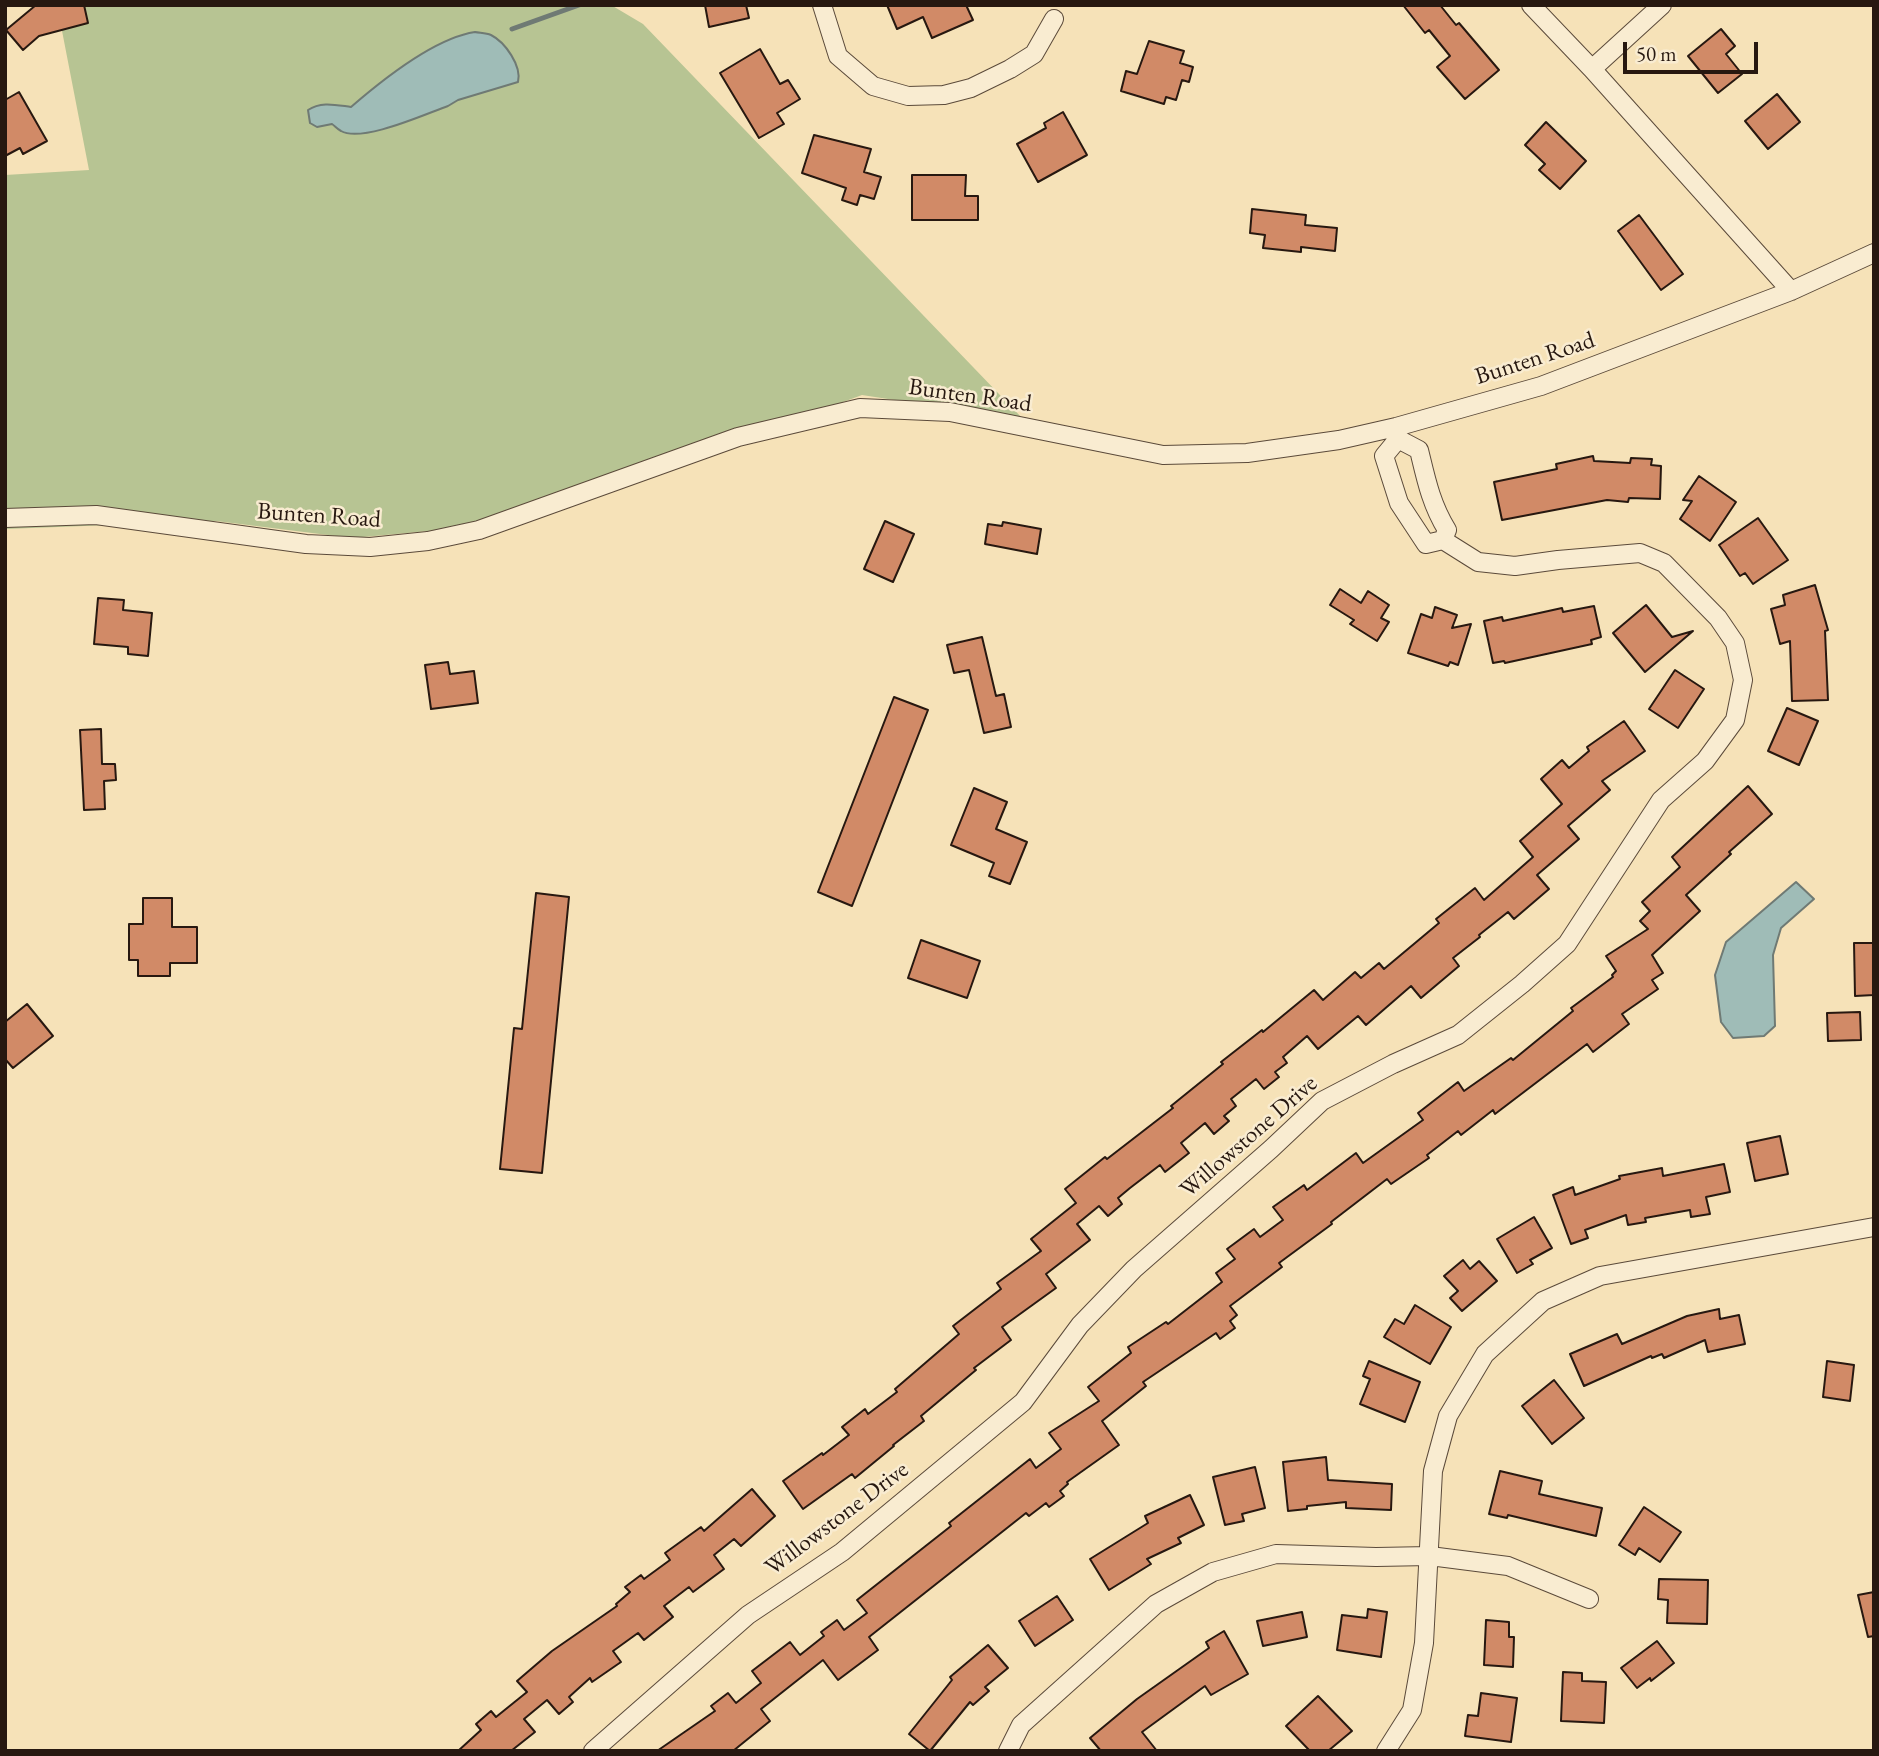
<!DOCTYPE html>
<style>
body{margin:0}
#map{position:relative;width:1879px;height:1756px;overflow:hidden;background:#f6e2b8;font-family:"EB Garamond",serif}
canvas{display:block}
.frame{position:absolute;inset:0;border:7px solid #271810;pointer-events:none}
.scale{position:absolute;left:1623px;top:42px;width:135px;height:32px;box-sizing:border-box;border:4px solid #271810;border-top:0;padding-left:9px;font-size:21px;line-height:24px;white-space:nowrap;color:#271810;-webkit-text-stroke:5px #f9ecd1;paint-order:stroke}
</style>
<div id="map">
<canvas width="1879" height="1756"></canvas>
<div class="frame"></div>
<div class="scale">50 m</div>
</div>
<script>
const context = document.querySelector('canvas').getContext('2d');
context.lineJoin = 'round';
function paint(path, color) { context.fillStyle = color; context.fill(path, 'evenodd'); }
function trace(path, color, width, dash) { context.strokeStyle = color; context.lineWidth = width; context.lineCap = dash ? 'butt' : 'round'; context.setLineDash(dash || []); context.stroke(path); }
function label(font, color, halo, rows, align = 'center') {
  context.font = font + ' "EB Garamond",serif'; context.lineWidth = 5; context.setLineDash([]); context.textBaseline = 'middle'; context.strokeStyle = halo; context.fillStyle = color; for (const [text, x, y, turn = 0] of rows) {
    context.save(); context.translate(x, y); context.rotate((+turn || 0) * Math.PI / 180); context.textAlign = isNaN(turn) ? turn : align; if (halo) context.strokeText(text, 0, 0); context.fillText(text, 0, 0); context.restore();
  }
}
const green = new Path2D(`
 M 57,5 L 611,5 L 643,24 L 1024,420 L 862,395 L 517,523 L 352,538 L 216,521 L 5,529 L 5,175 L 89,170 Z`);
const water = new Path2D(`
 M 475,32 C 480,33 486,33 491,35 C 505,42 522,66 518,82 L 458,100 L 448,106 C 425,114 362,143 341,131 C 337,129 335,126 332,124 L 317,127 L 310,123 L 308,110 C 321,101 336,105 351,107 C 381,81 435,38 475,32 Z
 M 1796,882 L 1814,899 L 1781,928 L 1773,955 L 1775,1026 L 1764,1036 L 1733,1038 L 1721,1022 L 1715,975 L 1726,942 Z`);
const stream = new Path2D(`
 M 512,29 L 579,5`);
const building = new Path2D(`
 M 36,5 L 84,5 L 88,23 L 39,36 L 23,50 L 6,30 Z
 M 705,5 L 746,5 L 749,18 L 709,27 Z
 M 887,5 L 966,5 L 973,20 L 932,38 L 923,17 L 897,29 Z
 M 1403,5 L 1440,5 L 1456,25 L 1459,23 L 1499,70 L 1465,99 L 1437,67 L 1450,56 L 1429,30 L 1425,33 Z
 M 1721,29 L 1735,46 L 1726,54 L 1742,74 L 1718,93 L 1688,56 Z
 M 1149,41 L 1184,51 L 1180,63 L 1193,67 L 1189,82 L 1182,80 L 1176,100 L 1166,97 L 1164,104 L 1121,91 L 1126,71 L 1137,74 Z
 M 760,49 L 780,84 L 788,80 L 800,99 L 777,113 L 784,124 L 759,138 L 720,73 Z
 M 19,92 L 47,141 L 23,154 L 20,148 L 5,156 L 5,100 Z
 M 1777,94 L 1800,122 L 1768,149 L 1745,121 Z
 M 1063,112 L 1087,155 L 1038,182 L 1017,144 L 1046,128 L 1044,123 Z
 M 1546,122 L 1586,161 L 1560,189 L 1539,170 L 1545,164 L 1525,145 Z
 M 814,135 L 871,149 L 864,172 L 881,177 L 874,199 L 860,195 L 857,205 L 842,200 L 846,188 L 802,173 Z
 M 912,175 L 966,175 L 965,196 L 978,196 L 978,220 L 912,220 Z
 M 1252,209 L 1306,215 L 1305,225 L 1337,228 L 1335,251 L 1301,247 L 1301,252 L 1263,248 L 1265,235 L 1250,233 Z
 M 1639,215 L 1683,274 L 1661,290 L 1618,231 Z
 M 1593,456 L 1594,461 L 1630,463 L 1631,458 L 1652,459 L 1651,465 L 1661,466 L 1660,499 L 1629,498 L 1628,502 L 1607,500 L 1502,520 L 1494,482 L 1557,469 L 1556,464 Z
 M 1699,476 L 1736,502 L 1710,541 L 1680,519 L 1692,501 L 1683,500 Z
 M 1758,518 L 1788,560 L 1753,584 L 1745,573 L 1740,576 L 1719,545 Z
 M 885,521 L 914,534 L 893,582 L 864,569 Z
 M 1003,522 L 1041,529 L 1037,554 L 985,544 L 988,524 L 1002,526 Z
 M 1815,585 L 1828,630 L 1825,631 L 1828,700 L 1792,701 L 1790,641 L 1780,644 L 1771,609 L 1785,605 L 1783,595 Z
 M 1340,589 L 1361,603 L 1368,591 L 1389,605 L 1381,618 L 1389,622 L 1377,641 L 1350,624 L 1354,620 L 1330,605 Z
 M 98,598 L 124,600 L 123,610 L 152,613 L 148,656 L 128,654 L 128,647 L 94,644 Z
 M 1646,605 L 1672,637 L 1693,631 L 1645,672 L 1613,633 Z
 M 1594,606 L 1601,637 L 1591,640 L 1592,644 L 1505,663 L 1504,661 L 1493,663 L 1484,621 L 1502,617 L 1503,621 L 1562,608 L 1563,612 Z
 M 1435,607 L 1457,615 L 1452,628 L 1471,624 L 1458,665 L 1450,662 L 1448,666 L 1408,653 L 1421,614 L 1432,618 Z
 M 982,637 L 996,696 L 1004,694 L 1011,727 L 984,733 L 969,670 L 954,673 L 947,645 Z
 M 448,662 L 450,674 L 474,671 L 478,703 L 431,709 L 425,665 Z
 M 1675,670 L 1704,689 L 1678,728 L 1649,709 Z
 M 894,697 L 928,710 L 852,906 L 818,892 Z
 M 1787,708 L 1818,721 L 1799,765 L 1768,751 Z
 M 1624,721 L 1645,751 L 1602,781 L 1610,790 L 1568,826 L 1579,839 L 1537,875 L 1549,889 L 1514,919 L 1508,912 L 1479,935 L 1480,937 L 1453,958 L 1459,966 L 1421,998 L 1411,986 L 1366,1025 L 1358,1016 L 1318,1049 L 1307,1036 L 1283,1057 L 1287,1063 L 1275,1072 L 1279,1077 L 1264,1089 L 1256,1079 L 1231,1099 L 1236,1106 L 1224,1116 L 1229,1121 L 1214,1134 L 1205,1123 L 1181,1143 L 1189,1153 L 1165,1172 L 1160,1165 L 1130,1188 L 1118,1198 L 1122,1204 L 1108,1216 L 1099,1206 L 1077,1224 L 1090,1240 L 1046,1274 L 1056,1288 L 1002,1327 L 1011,1340 L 974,1368 L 976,1370 L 921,1416 L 924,1421 L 893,1445 L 894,1446 L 855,1478 L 852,1474 L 803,1509 L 783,1481 L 822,1453 L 823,1455 L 849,1435 L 842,1427 L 865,1409 L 868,1414 L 897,1392 L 895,1389 L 959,1334 L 953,1326 L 1001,1289 L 997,1283 L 1041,1251 L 1031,1239 L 1076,1203 L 1065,1189 L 1105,1157 L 1107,1159 L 1173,1108 L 1171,1106 L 1223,1064 L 1221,1062 L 1262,1030 L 1263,1032 L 1314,990 L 1323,1000 L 1355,972 L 1361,978 L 1379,963 L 1384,969 L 1439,923 L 1436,919 L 1475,888 L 1484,900 L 1533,857 L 1520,841 L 1562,804 L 1541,779 L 1562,760 L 1569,768 L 1589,751 L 1587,747 Z
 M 101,729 L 102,764 L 115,764 L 116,780 L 104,781 L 105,809 L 84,810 L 80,730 Z
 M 1748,786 L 1772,814 L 1729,852 L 1731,854 L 1686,895 L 1700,911 L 1652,955 L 1663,973 L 1652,980 L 1658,989 L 1622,1014 L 1629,1024 L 1593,1052 L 1587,1044 L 1495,1114 L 1493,1110 L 1461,1135 L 1458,1131 L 1427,1155 L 1429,1158 L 1391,1184 L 1387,1179 L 1331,1222 L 1332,1224 L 1279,1263 L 1282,1267 L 1230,1306 L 1237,1315 L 1230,1321 L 1235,1328 L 1220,1339 L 1216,1333 L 1143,1382 L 1146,1386 L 1102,1421 L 1119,1445 L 1067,1482 L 1068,1484 L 1060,1491 L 1064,1496 L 1049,1507 L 1046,1503 L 1029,1516 L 1026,1513 L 869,1637 L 878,1650 L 838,1680 L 823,1660 L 761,1709 L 770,1721 L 733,1751 L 657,1751 L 715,1711 L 711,1706 L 728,1693 L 736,1703 L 761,1683 L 752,1671 L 790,1642 L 800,1655 L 824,1636 L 821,1632 L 837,1620 L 844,1630 L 867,1613 L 857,1600 L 951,1526 L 949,1523 L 1030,1459 L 1036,1468 L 1061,1449 L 1049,1433 L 1099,1401 L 1088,1387 L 1131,1353 L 1128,1347 L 1166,1322 L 1168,1324 L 1222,1282 L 1216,1273 L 1235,1259 L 1227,1249 L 1254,1229 L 1260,1237 L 1283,1220 L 1273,1207 L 1304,1185 L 1307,1190 L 1356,1153 L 1363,1163 L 1423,1120 L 1418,1113 L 1458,1082 L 1464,1091 L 1511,1058 L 1513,1060 L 1573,1011 L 1571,1008 L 1613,977 L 1612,975 L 1616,971 L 1606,956 L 1648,929 L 1640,921 L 1650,911 L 1642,902 L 1680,867 L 1672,857 Z
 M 974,788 L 1007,802 L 996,829 L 1027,842 L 1010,884 L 989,876 L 994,863 L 951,845 Z
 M 536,893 L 569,897 L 542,1173 L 500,1169 L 514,1028 L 522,1029 Z
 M 143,898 L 172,898 L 172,927 L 197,927 L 197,963 L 170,963 L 170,976 L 138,976 L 138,960 L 129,960 L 129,924 L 143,924 Z
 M 921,940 L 980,961 L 967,998 L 908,978 Z
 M 1854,943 L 1874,943 L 1874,995 L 1855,996 Z
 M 27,1004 L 53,1036 L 13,1068 L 5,1059 L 5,1022 Z
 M 1860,1012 L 1861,1040 L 1828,1041 L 1827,1013 Z
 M 1780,1136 L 1788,1174 L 1755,1181 L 1747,1143 Z
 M 1724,1164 L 1730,1192 L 1706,1197 L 1710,1214 L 1691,1217 L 1690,1210 L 1645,1218 L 1646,1222 L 1628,1225 L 1626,1215 L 1585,1230 L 1588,1238 L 1571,1244 L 1553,1195 L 1573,1187 L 1575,1195 L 1620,1179 L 1619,1176 L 1662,1168 L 1663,1176 Z
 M 1534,1217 L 1552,1248 L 1530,1260 L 1533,1264 L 1517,1273 L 1497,1239 Z
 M 1463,1260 L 1470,1269 L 1479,1261 L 1497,1281 L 1462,1311 L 1450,1298 L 1458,1291 L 1444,1276 Z
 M 1415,1305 L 1451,1327 L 1430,1364 L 1384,1337 L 1395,1319 L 1404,1324 Z
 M 1719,1309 L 1720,1319 L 1739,1315 L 1745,1344 L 1708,1352 L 1705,1340 L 1664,1358 L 1662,1354 L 1652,1358 L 1651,1356 L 1584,1386 L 1570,1354 L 1617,1334 L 1622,1344 L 1687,1316 Z
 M 1369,1361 L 1420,1382 L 1405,1422 L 1360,1404 L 1370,1379 L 1363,1376 Z
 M 1827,1361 L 1854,1365 L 1850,1401 L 1823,1397 Z
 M 1554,1380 L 1584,1418 L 1552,1444 L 1522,1406 Z
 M 1326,1457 L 1328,1480 L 1392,1484 L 1391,1510 L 1346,1508 L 1346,1502 L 1307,1506 L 1307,1509 L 1288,1511 L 1283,1462 Z
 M 1255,1467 L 1265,1508 L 1242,1514 L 1244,1521 L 1225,1525 L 1213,1477 Z
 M 1500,1471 L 1542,1481 L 1539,1494 L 1602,1508 L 1596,1536 L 1508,1515 L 1507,1518 L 1489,1514 Z
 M 752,1489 L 775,1516 L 741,1546 L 734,1539 L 714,1555 L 724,1569 L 693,1592 L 689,1587 L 664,1606 L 673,1617 L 644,1640 L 638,1633 L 613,1651 L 621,1662 L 592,1682 L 590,1678 L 569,1697 L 573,1702 L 559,1714 L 547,1700 L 524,1719 L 535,1732 L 511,1751 L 458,1751 L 481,1730 L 476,1724 L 491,1711 L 496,1717 L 527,1692 L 517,1681 L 552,1651 L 617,1606 L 616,1604 L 630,1592 L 625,1587 L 641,1575 L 644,1579 L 670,1560 L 665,1553 L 701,1527 L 704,1531 Z
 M 1190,1495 L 1204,1525 L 1178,1538 L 1181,1543 L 1147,1559 L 1151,1564 L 1109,1590 L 1090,1559 L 1148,1523 L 1145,1516 Z
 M 1644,1507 L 1681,1532 L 1660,1562 L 1639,1548 L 1635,1555 L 1619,1545 Z
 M 1659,1579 L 1708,1580 L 1707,1624 L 1667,1623 L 1668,1600 L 1658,1599 Z
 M 1874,1592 L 1874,1636 L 1868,1637 L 1858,1595 Z
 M 1057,1596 L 1073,1620 L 1035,1646 L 1019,1621 Z
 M 1368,1609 L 1387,1612 L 1381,1657 L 1337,1650 L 1342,1615 L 1367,1618 Z
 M 1302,1612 L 1307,1637 L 1263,1646 L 1257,1621 Z
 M 1486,1620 L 1509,1622 L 1509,1637 L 1514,1637 L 1513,1667 L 1484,1665 Z
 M 1224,1631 L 1248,1674 L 1211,1695 L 1205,1686 L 1142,1732 L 1157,1751 L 1101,1751 L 1090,1738 L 1137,1699 L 1209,1648 L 1206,1642 Z
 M 1657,1641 L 1674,1663 L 1651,1681 L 1650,1678 L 1637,1688 L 1621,1668 Z
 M 988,1645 L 1008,1668 L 985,1687 L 989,1691 L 973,1705 L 970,1702 L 930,1751 L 909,1734 L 952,1680 L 950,1677 Z
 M 1563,1672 L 1582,1673 L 1582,1681 L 1606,1682 L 1604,1723 L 1561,1721 Z
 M 1481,1693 L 1517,1698 L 1511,1742 L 1465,1736 L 1468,1715 L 1478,1716 Z
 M 1318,1696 L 1352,1731 L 1328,1751 L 1310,1751 L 1286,1726 Z`);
const minor = new Path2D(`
 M 822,5 L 838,56 L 873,86 L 908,96 L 944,95 L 971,88 L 1010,69 L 1034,54 L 1054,19
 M 1531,5 L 1592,69 L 1791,291
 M 1592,69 L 1662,5
 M 1398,439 L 1419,450 C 1426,479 1431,504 1447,530 L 1443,540
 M 5,518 L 96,515 L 306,544 L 370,547 L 428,541 L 479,530 L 738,437 L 860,408 L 950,412 L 1163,455 L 1247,453 L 1339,440 L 1396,427 L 1541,386 L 1791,291 L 1874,253
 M 593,1751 L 748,1615 L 842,1552 L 1023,1402 L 1080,1325 L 1134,1269 L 1271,1149 L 1322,1101 L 1393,1064 L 1458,1035 L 1522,984 L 1567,944 L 1661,800 L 1705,761 L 1735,720 L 1743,680 L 1735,643 L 1718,618 L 1664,563 L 1640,553 L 1558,560 L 1515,566 L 1478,562 L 1443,540 L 1426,544 L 1399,503 L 1384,456 L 1398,439 L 1396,427
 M 1008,1751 L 1021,1725 L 1156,1604 L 1213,1572 L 1276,1554 L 1376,1557 L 1430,1556 L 1508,1566 L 1589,1599
 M 1386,1751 L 1412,1710 L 1424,1643 L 1433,1471 L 1448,1416 L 1485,1354 L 1543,1301 L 1600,1276 L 1874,1227`);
const streetNames = [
 ["Bunten Road",1535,359,-18],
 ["Bunten Road",970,396,8],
 ["Bunten Road",319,516,4],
 ["Willowstone Drive",1249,1137,-41],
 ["Willowstone Drive",837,1519,-37]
];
paint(green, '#b7c493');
paint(water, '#9fbcb7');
trace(water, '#6f7a74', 2);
trace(stream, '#6f7a74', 5);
paint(building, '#d18a67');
trace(building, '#271810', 2);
trace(minor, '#5b4a3a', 20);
trace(minor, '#f9ecd1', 18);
label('24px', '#271810', '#f9ecd1', streetNames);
</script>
